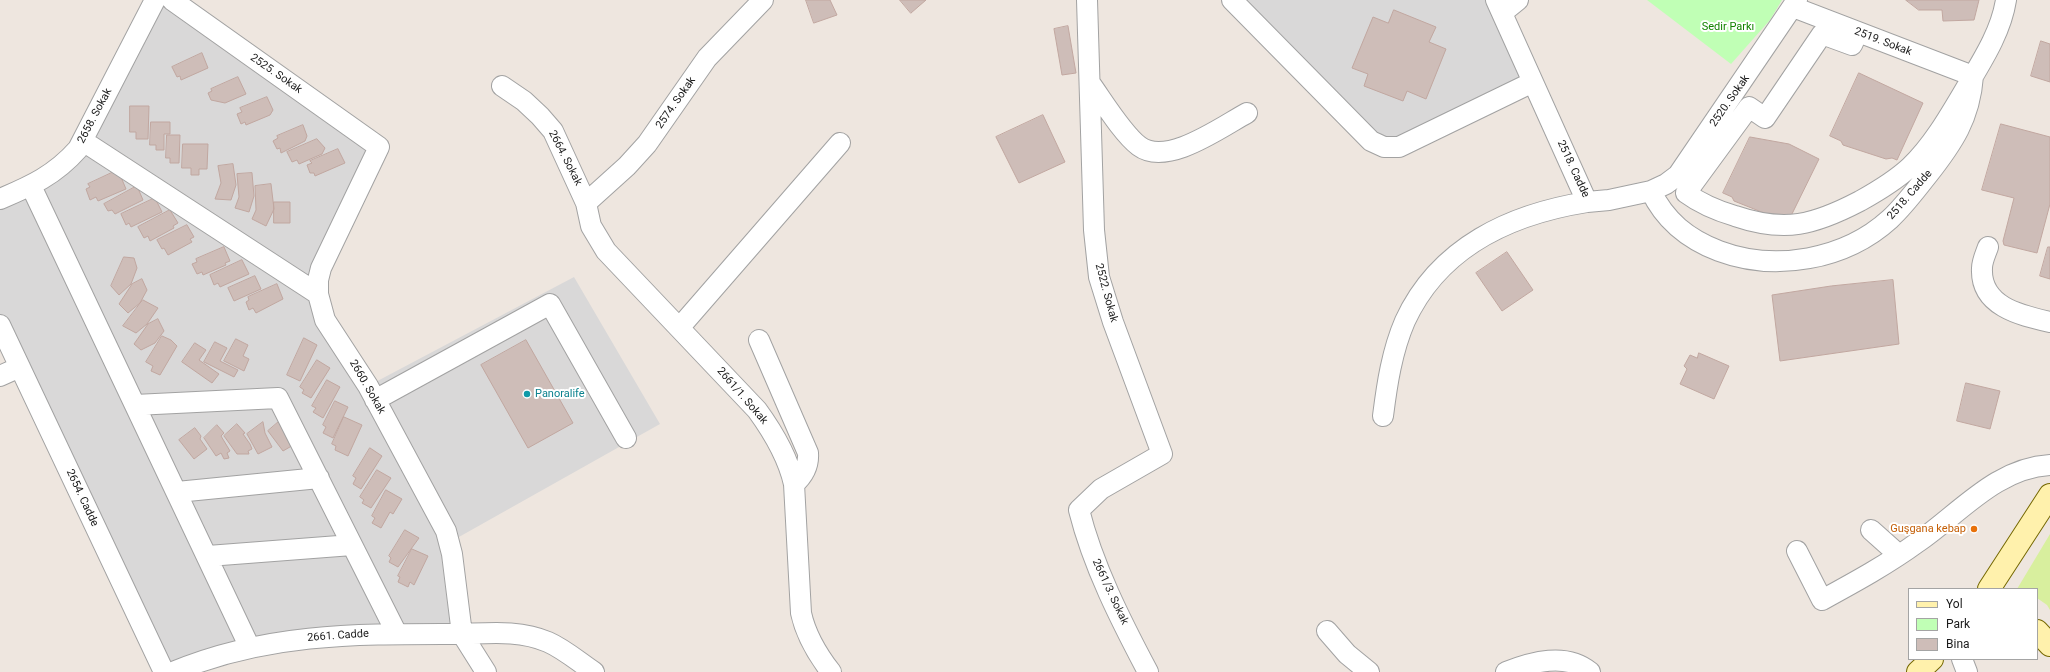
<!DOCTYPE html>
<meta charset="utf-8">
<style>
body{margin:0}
#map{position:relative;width:2050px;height:672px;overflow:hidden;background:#eee6df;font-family:Roboto,sans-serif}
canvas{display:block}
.legend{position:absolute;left:1908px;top:588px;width:130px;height:72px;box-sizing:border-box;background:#fff;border:1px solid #a4a4a4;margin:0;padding:5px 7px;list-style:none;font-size:12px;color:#1b1b1b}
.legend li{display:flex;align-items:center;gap:8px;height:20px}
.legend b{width:20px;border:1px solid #a4a4a4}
</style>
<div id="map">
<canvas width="2050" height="672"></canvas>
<ul class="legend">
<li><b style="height:5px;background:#fff1ac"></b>Yol</li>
<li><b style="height:11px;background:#c0ffb5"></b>Park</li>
<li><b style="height:11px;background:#cebdb8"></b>Bina</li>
</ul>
</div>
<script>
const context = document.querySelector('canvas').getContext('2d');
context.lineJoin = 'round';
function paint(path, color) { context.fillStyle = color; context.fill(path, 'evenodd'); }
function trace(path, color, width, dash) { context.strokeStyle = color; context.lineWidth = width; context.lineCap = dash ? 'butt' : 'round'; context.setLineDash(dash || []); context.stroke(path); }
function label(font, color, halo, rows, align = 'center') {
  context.font = font + ' Roboto,sans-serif'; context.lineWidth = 4; context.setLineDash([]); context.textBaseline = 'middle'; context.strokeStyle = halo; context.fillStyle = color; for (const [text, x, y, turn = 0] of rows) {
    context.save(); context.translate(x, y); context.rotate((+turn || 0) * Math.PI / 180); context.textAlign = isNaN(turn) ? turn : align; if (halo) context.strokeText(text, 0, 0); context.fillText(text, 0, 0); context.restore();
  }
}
const residential = new Path2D(`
 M 155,0 L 172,0 L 379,147 L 318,294 L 368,386 L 574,277 L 660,424 L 450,542 L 462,634 L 370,634 L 173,672 L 0,325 L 0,199 L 56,171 Z
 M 1232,0 L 1496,0 L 1533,82 L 1392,148 Z`);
const grass = new Path2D(`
 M 2050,534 L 2050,610 L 2047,605 L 2037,598 L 2037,589 L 2017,589 Z`);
const park = new Path2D(`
 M 1647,0 L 1782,0 L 1770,20 L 1731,64 Z`);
const building = new Path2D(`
 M 806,0 L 830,0 L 837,15 L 814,23 Z
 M 900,0 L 926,0 L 911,13 Z
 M 1906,0 L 1979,0 L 1974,20 L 1943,21 L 1942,10 L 1919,10 Z
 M 1394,10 L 1436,27 L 1429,42 L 1446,49 L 1426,99 L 1407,91 L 1403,101 L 1364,86 L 1368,74 L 1352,68 L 1373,17 L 1388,23 Z
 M 1068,26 L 1076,73 L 1062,75 L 1054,29 Z
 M 2041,41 L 2050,44 L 2050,82 L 2031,76 Z
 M 202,53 L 208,68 L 181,80 L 180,76 L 177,77 L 172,67 Z
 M 1859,73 L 1923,103 L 1897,160 L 1892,158 L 1886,159 L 1843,145 L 1841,141 L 1830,136 Z
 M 238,77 L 246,94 L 225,103 L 211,100 L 208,93 L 212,91 L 211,89 Z
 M 267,97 L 273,110 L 270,115 L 246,125 L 245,122 L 241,124 L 237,114 L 242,112 L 240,108 Z
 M 130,106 L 149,106 L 148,139 L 136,139 L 136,132 L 130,132 Z
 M 1043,115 L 1065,162 L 1019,183 L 996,137 Z
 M 151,122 L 170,122 L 170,134 L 164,134 L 164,150 L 156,150 L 156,145 L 150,145 Z
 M 2001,124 L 2050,137 L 2050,204 L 2037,253 L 2004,245 L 2003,241 L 2014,198 L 1982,190 Z
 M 303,125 L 307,136 L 305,141 L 281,153 L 280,148 L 277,149 L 273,141 L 278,138 L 277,136 Z
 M 167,135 L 180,135 L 179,163 L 170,163 L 170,158 L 166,158 Z
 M 1750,137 L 1789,144 L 1819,159 L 1790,218 L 1774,217 L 1734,201 L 1732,197 L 1723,193 Z
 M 317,139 L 325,148 L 322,154 L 299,164 L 297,160 L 292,162 L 287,152 Z
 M 183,144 L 208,144 L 207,169 L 199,169 L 199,175 L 191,175 L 191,168 L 182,168 Z
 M 338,149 L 345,163 L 315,176 L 314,173 L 310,173 L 307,165 L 312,163 L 310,161 Z
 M 233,164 L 236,185 L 231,200 L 215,199 L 221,183 L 218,166 Z
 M 118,170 L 126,189 L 98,201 L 96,197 L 90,200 L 86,189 L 90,187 L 88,184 Z
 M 252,173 L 254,196 L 249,212 L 235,208 L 239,197 L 237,174 Z
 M 271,184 L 274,209 L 266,226 L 252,219 L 256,210 L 255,186 Z
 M 137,186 L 143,200 L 115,214 L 112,210 L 108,211 L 104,204 Z
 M 155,198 L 162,212 L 131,227 L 129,223 L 126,225 L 121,214 Z
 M 274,202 L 290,202 L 290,223 L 274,223 Z
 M 170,210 L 178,223 L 173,226 L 174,228 L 150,241 L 148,236 L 144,238 L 138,227 Z
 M 187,225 L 194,237 L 190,239 L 192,242 L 168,255 L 164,248 L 162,249 L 157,240 Z
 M 224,247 L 230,261 L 225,263 L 226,265 L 203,275 L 202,272 L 197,274 L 192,264 L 197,262 L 196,259 Z
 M 2048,247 L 2050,247 L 2050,279 L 2040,276 Z
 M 1507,252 L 1533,290 L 1502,311 L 1476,273 Z
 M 124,257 L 134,258 L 137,268 L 131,284 L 119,295 L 111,286 Z
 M 242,260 L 249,274 L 220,287 L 218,283 L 214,285 L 210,275 Z
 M 255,276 L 261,289 L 234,301 L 228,288 Z
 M 142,279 L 147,290 L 140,303 L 128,313 L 119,304 L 132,284 Z
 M 1893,280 L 1899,344 L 1780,361 L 1772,295 L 1831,286 Z
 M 277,284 L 283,299 L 256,313 L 253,308 L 249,310 L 246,302 L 249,300 L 248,297 Z
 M 143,300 L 158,308 L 147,324 L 136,333 L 123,326 Z
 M 158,319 L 164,331 L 155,343 L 141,350 L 134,344 L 148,324 Z
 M 162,336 L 171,340 L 177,346 L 160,375 L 151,371 L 153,366 L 146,362 Z
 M 304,338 L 317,345 L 300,381 L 287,375 Z
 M 236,339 L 248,345 L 243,356 L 249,359 L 244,371 L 224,361 Z
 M 526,340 L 573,423 L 528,448 L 481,365 Z
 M 215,342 L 227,348 L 220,361 L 238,370 L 234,377 L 204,362 Z
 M 195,343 L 206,350 L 199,360 L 219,374 L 212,383 L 182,362 Z
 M 1699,353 L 1729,366 L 1714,399 L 1680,384 L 1687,369 L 1684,366 L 1690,355 L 1697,358 Z
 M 317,360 L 330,368 L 311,398 L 302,393 L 304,390 L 300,387 Z
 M 327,380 L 340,387 L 323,418 L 313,412 L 316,408 L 312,406 Z
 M 1966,383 L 2000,391 L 1990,429 L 1957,421 Z
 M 335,401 L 348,407 L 333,438 L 323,433 L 326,427 L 323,425 Z
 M 344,417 L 362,425 L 348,456 L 335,450 L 336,446 L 332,444 Z
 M 282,419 L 295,444 L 283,451 L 268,431 Z
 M 263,422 L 265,433 L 272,447 L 258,454 L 247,434 Z
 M 237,424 L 245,433 L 243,434 L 250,444 L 252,449 L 248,451 L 249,454 L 237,454 L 224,436 Z
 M 217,425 L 224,433 L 221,436 L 230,451 L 227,453 L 229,458 L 224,459 L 221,453 L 216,456 L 204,438 Z
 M 195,428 L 201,436 L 200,439 L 207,449 L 194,459 L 179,440 Z
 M 370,448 L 382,456 L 361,489 L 353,484 L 356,478 L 353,476 Z
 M 377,470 L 391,478 L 371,508 L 362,503 L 364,500 L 360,497 Z
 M 386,490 L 402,499 L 393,514 L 390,512 L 381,528 L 372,523 L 375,518 L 372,516 Z
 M 405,530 L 419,538 L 398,567 L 389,562 L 391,558 L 389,556 Z
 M 412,549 L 428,556 L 414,585 L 410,582 L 408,587 L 398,582 L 400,577 L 398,576 Z`);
const street = new Path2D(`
 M 172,0 L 379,147 L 321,268 L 318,280 L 318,294 L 325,320 L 368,386 L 446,531 L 452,554 L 462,634 C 491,633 521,630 548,642 C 564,649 579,662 594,672
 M 1087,0 L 1094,230 L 1099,277 L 1113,322 L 1162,454 L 1101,489 L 1079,510 C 1093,566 1121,621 1148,672
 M 1232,0 L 1371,141 L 1384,147 L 1399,147 L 1533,82
 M 1496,0 L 1587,202 L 1609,200 L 1651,191 C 1665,221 1688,239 1719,251 C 1775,272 1845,260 1890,219 C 1904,206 1915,191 1927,176 C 1953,143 1970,118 1973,76 L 1793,7
 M 1502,13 L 1518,0
 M 1858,32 L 1852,45 L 1822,34 L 1765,118 L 1749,107 L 1686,193 C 1701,204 1718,211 1735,216 C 1785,233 1814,225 1860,201 C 1878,191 1895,181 1910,167 C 1933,145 1950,115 1966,88 C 1982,61 2001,32 2006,0
 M 1090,83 C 1103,101 1122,133 1139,146 C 1167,167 1221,127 1247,113
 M 502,86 L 524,101 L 540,116 L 553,131 L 586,203 L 591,226 L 606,251 L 757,410 C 773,432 788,457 794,484 L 801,613 C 806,636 817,654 831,672
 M 83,141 L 318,294
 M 31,186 L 250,648
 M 1651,191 L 1666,184 L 1678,175 L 1797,0
 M 0,199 C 31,186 55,175 78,149 L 155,0
 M 586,203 L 627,166 L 647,144 L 707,58 L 763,0
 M 1988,247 C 1986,253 1982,261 1982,268 C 1980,306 2019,315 2050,322
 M 0,325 L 164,672
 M 680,327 L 840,143
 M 759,340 L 808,453 C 809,466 803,476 794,484
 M 0,376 L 20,367
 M 375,400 L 550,304 L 626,438
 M 135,405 L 278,398 L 397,634
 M 1383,416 C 1387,384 1392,351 1405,321 C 1439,247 1511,214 1587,202
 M 177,492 L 319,478
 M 1871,530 L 1899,555
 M 1797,551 L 1822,600 C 1855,582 1888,564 1918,542 C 1960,513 1996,468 2050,465
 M 208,556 L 352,545
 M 1327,631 L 1347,654 L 1369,672
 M 1962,659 L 1967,672
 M 173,672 C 269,632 361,634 462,634 L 486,672
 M 1506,672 C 1532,662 1566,652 1590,672`);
const secondary = new Path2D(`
 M 1989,589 L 2050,495
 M 2037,631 L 2050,645
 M 1918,672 L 1932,659`);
const markers = [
 [527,394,4,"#0f9aa8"],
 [1974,529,4,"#e8710a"]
];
const parkNames = [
 ["Sedir Parkı",1728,27]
];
const streetNames = [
 ["2519. Sokak",1883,42,21],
 ["2525. Sokak",276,74,35],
 ["2520. Sokak",1730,101,-55],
 ["2574. Sokak",676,103,-55],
 ["2658. Sokak",95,116,-62],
 ["2664. Sokak",565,158,63],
 ["2518. Cadde",1573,169,65],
 ["2518. Cadde",1910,195,-49],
 ["2522. Sokak",1106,293,75],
 ["2660. Sokak",367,387,60],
 ["2661/1. Sokak",742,396,49],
 ["2654. Cadde",82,498,65],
 ["2661/3. Sokak",1110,592,65],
 ["2661. Cadde",338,636,-4]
];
const cultureNames = [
 ["Panoralife",535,394]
];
const foodNames = [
 ["Guşgana kebap",1966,529]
];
paint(residential, '#d9d8d8');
paint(grass, '#d8ef9e');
paint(park, '#c0ffb5');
paint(building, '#cebdb8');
trace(building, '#c1a7a0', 1);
trace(street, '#a2a2a2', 22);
trace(secondary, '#746700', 24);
trace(street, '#fff', 20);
trace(secondary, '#fff1ac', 22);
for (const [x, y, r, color] of markers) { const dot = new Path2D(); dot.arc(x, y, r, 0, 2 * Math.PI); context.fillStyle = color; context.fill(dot); trace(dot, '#fff', 1.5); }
label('11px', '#128200', '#fff', parkNames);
label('11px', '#1b1b1b', '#fff', streetNames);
label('11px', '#0d838f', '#fff', cultureNames, 'left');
label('11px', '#c56008', '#fff', foodNames, 'right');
</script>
